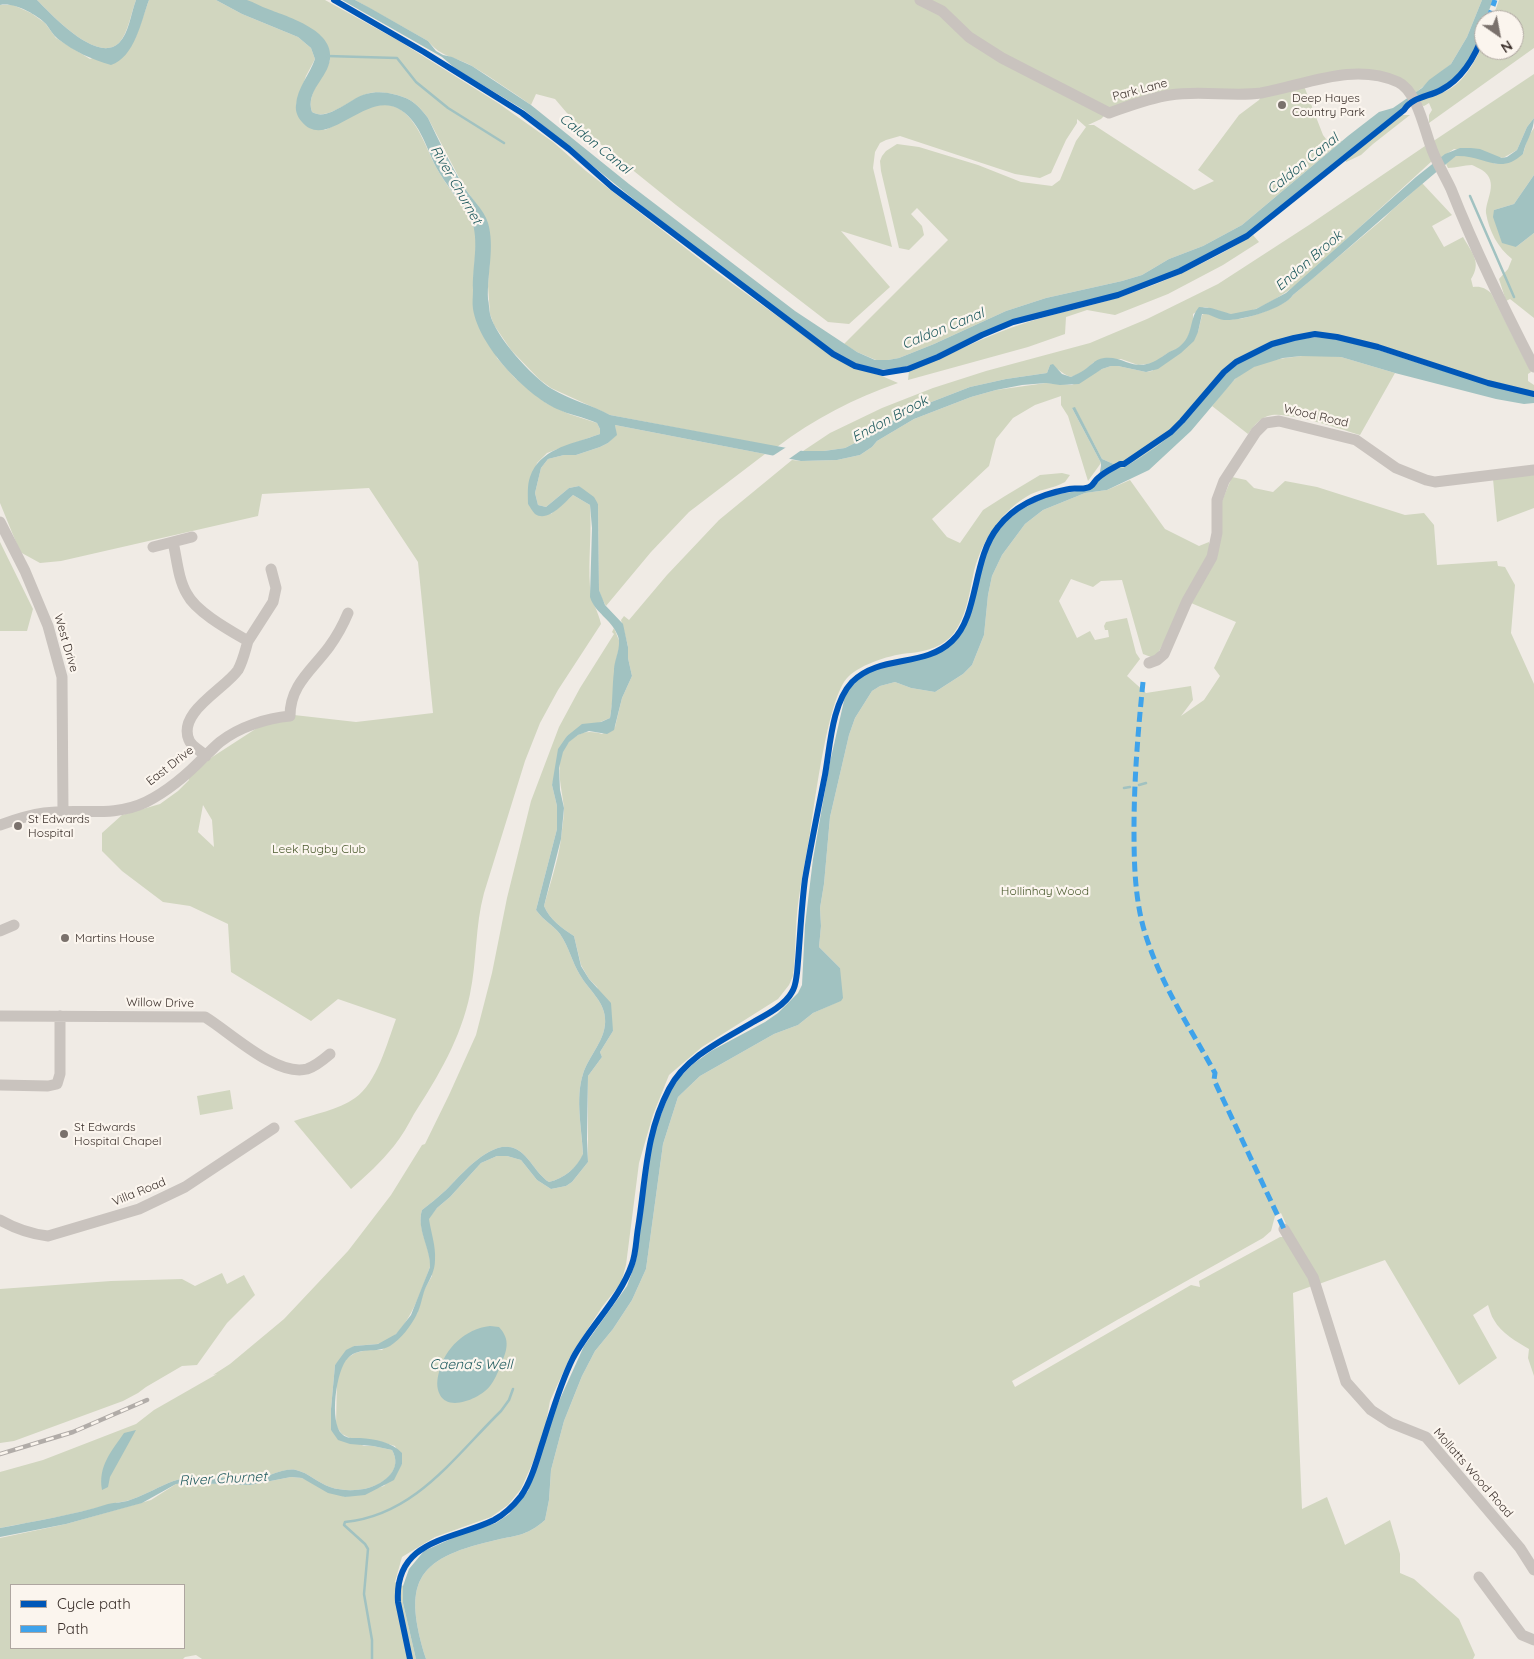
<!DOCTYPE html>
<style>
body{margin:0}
#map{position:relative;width:1534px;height:1659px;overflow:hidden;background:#f0ebe5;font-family:Quicksand,sans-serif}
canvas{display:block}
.legend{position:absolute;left:10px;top:1584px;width:175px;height:65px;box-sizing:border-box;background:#fbf5ee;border:1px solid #aea6a0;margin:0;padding:6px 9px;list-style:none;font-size:15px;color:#3b302b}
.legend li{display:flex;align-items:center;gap:10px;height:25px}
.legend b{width:25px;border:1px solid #aea6a0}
.north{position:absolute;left:1474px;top:10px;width:50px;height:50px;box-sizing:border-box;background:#fbf5ee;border:1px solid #aea6a0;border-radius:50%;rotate:147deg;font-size:14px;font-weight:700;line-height:20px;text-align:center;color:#3b302b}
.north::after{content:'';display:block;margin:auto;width:18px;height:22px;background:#7a716c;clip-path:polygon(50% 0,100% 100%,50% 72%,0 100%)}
</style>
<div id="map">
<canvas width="1534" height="1659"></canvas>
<ul class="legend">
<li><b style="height:6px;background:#0057b8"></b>Cycle path</li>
<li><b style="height:6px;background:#3fa3eb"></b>Path</li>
</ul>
<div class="north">N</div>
</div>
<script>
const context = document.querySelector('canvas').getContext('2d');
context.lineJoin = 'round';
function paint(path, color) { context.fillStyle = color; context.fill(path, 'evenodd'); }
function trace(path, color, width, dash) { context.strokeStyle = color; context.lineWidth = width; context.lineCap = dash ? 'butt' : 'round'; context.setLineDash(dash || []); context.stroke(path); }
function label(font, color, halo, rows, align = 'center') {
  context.font = font + ' Quicksand,sans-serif'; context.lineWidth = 4.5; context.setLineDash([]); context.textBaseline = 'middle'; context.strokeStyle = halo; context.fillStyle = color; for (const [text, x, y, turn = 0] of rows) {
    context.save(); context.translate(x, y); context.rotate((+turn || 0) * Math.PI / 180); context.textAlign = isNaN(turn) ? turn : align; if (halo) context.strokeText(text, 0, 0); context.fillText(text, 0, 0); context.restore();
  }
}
const green = new Path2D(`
 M 37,0 L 136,0 C 131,13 128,33 119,43 C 97,64 52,15 37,0 Z
 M 149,0 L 216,0 L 242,14 L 298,37 L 311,48 L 315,59 L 306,76 L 296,105 L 325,130 C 343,122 361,107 381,105 C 413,102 424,145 436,167 C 446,185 459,201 471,218 L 476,233 L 476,245 L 473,285 L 497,358 L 515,378 L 546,403 L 569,414 L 597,423 L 600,429 L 600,434 L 594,436 L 547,453 L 537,463 L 528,504 L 551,514 L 573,495 L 590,505 C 592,533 588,560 590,587 C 591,602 598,610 601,624 L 558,690 L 540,723 L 525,761 L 484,893 C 475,926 477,961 470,994 C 461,1038 438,1077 414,1114 C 408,1125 402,1136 394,1146 C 381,1162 366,1176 351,1189 L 294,1121 C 314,1114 338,1110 355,1098 C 377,1083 387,1043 396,1019 L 338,999 L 311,1021 L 231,972 L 228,924 L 190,906 L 163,902 L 122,871 L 102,851 L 102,833 L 122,815 L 160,804 L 178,791 L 189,780 L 186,774 L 274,717 L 294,715 L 356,722 L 433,713 L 418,562 L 369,488 L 262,494 L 258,516 L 61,561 L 40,563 L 20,552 L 0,503 L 0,5 L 13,5 L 31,13 L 45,23 L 56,38 L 90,59 L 135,39 ZM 203,805 L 212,820 L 214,847 L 198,832 Z
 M 246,0 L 325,0 L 399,41 L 498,103 L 553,142 L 586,171 L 715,271 L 831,355 L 856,368 L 882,376 L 898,383 C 854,398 814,419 777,447 L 610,415 L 551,388 L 539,379 L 511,350 L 494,325 L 490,314 L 488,286 L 490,257 L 482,212 L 464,187 L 428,118 C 419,106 412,99 397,95 C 389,93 379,91 370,93 C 353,96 329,122 312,112 C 306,93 324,77 330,60 L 256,5 Z
 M 355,0 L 1482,0 L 1467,37 L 1451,64 L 1414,94 L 1407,83 L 1343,71 L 1304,86 L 1323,135 L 1326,139 L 1342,141 L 1242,225 L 1203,246 L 1169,259 L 1142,275 L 1122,281 L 1046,298 L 1006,311 L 934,344 L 899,358 L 888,360 L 876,360 L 857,352 L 844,344 L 948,240 L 917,208 L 911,214 L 922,226 L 924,235 L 909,250 L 899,248 L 881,171 L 880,161 L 882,156 L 886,151 L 897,144 L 919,147 L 978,165 L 1021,182 L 1052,186 L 1060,180 L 1076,141 L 1086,127 L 1077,119 L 1077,123 L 1066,140 L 1051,173 L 1040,178 L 1015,174 L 900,136 L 886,140 L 880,143 L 875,152 L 873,168 L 892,247 L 841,231 L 890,287 L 849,324 L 828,322 L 676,205 L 578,126 L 555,99 L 536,94 L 531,105 C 512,92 492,78 472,66 C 454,56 442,58 428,41 ZM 1172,92 L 1262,95 L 1259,100 L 1239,115 L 1198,170 L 1214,181 L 1194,190 L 1094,125 L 1088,125 L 1101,119 L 1109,111 Z
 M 1499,0 L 1534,0 L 1534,48 L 1429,123 L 1429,115 L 1432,110 L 1429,103 L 1424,106 L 1421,105 L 1420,100 C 1428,97 1438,95 1446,91 C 1465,82 1475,61 1484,42 L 1484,50 L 1514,50 L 1514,20 L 1492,20 Z
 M 1534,74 L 1534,118 L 1527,127 L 1517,150 L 1503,158 L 1454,149 L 1439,159 L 1432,142 Z
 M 1399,115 L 1410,115 L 1373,144 L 1361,155 L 1346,162 L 1345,159 Z
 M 1534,128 L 1534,175 L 1514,204 L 1494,210 L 1516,247 L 1534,233 L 1534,318 L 1510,299 L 1506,301 L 1499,279 L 1508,269 L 1512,259 C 1498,248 1489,231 1486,213 C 1485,200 1500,182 1482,170 C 1478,168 1475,166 1472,165 C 1464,165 1456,168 1448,168 L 1446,164 C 1449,162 1452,157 1456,156 C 1467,151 1486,160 1496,164 L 1523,154 L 1528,137 Z
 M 1425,146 L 1432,161 L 1301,281 C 1285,294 1252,316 1231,314 C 1222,313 1213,308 1204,307 L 1193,314 L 1193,325 L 1186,341 L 1179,348 L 1166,354 L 1155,363 L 1138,365 L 1121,359 L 1094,362 L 1083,372 L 1071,377 C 1062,374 1057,367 1050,365 L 1047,373 L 1006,379 L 970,387 L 921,406 L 861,437 L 857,442 L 845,448 L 824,451 L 803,451 L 830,433 L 882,408 L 933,388 L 986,371 L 1090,343 L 1147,319 L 1218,284 L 1309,225 Z
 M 1422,183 L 1452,215 L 1432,226 L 1444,247 L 1463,237 C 1472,253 1482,262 1471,279 L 1473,287 C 1481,286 1485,288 1491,293 L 1531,372 L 1528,374 L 1528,381 L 1534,385 L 1534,396 C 1489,387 1446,372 1403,358 C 1376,349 1348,338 1319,337 C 1290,336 1257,349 1234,367 C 1215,382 1202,403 1186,421 C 1168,440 1145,455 1123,468 L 1102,459 L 1075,408 L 1072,408 L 1101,463 L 1088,481 L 1068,416 L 1061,405 L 1061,396 L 1035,405 L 1013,418 L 996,439 L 989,466 L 932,519 L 947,537 L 960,543 L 983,510 L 1005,496 L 1040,475 L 1062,473 L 1070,475 L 1065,482 C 1053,489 1038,489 1026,497 C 999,513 979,546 973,576 C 969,596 966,616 954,633 C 943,647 927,651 911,653 C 892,654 861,664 848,677 C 828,696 815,802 810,833 C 806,857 801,881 798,904 C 795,928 796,952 793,976 L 789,985 L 778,999 L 702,1047 L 669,1075 L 653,1115 L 639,1163 L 626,1265 L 621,1283 L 602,1307 L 571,1355 L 550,1401 L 545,1428 L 533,1462 L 521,1489 L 508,1505 L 491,1517 L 435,1537 L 402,1557 L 395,1582 L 403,1586 L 403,1603 L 416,1659 L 202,1659 L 196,1655 L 185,1657 L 183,1659 L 0,1659 L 0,1538 L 66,1524 L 151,1500 L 176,1484 L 190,1483 L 250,1485 L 291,1477 L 302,1478 L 345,1497 L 384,1486 L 402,1464 L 395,1446 L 378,1441 L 352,1439 L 342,1434 L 336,1426 L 337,1377 L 342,1366 L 346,1359 L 355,1353 L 367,1350 L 382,1350 L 417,1314 L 424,1290 L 432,1276 L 428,1219 L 437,1208 L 450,1197 L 481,1163 L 497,1156 L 507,1156 L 521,1160 L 537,1180 L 551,1189 L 566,1186 L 572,1182 L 588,1162 L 588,1076 L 602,1057 L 600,1052 L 613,1031 L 597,987 L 589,979 L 581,965 L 574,936 C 562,928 550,920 544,906 C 550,884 558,861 561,839 C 562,829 564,817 564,808 C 562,786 551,755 573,738 C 583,731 591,731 602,734 L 615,727 L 622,698 L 632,676 L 628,658 L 628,646 L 621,620 L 624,616 L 629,620 L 667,575 L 719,520 L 792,460 L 801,461 L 837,460 L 860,455 L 872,447 L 877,441 L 914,419 L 971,397 L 996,390 L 1046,383 L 1072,385 L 1102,369 L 1111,366 L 1118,366 L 1146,372 L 1152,371 L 1198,332 L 1202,315 L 1205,313 C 1214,316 1226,320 1236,319 C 1248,319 1287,305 1293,295 L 1383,219 L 1392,210 L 1405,199 ZM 11,1585 L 184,1585 L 184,1648 L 11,1648 Z
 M 1253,235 L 1259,242 L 1223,265 L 1168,294 L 1115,315 L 1087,310 L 1066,317 L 1065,334 L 1028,347 L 908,380 L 909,371 C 949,356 986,335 1028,322 C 1059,312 1092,306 1123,296 C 1168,281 1213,260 1253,235 Z
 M 1322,355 L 1341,357 L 1395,373 L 1360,435 C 1342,429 1289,412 1272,415 C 1260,417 1255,425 1248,434 L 1212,406 C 1221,395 1231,381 1244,372 C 1266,358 1296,356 1322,355 Z
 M 615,425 L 765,454 L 689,512 L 651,552 L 606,606 L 602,599 L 599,590 L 598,504 L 579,486 L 569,488 L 546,507 L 538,505 L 535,493 L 541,468 L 548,459 L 564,455 L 576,455 L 600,447 L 608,443 L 616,435 Z
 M 1534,475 L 1534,508 L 1497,522 L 1493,479 Z
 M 1232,477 L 1246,480 L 1254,488 L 1273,492 L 1285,481 L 1317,487 L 1405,515 L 1424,513 L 1434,525 L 1437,565 L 1497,561 L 1498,566 L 1505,567 L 1515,585 L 1511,633 L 1534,684 L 1534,1376 L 1528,1358 L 1529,1349 C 1517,1342 1501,1333 1494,1320 C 1491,1316 1490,1310 1488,1305 L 1473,1315 L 1497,1358 L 1459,1385 L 1385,1260 L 1319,1284 L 1291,1235 L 1281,1213 L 1275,1216 L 1271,1231 L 1263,1238 L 1117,1320 L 1012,1381 L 1015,1387 L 1191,1285 L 1200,1287 L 1199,1281 L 1280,1237 L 1286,1237 L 1312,1286 L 1293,1293 L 1302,1509 L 1327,1497 L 1345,1545 L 1390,1520 L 1400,1554 L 1400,1573 L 1414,1579 L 1459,1619 L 1475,1655 L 1473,1659 L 426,1659 C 403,1584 414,1559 492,1541 C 515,1535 526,1537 545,1520 L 549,1500 L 551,1470 L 564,1421 L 582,1376 L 595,1351 L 613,1329 L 632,1300 L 646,1269 L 663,1144 L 678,1097 L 700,1076 L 774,1034 L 798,1025 L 813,1013 L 840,1001 L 840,968 L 819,947 L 821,926 L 820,908 L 824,884 L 830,817 L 849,735 L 855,718 L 872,691 L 880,686 L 895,682 L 911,688 L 935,692 L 963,674 L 972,665 L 984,635 L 988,595 L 992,576 L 1002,555 L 1025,524 L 1043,510 L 1085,493 L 1107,490 L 1130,480 L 1165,529 L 1199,546 L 1209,542 L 1210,555 L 1157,655 L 1151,657 L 1143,654 L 1122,580 L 1101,581 L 1093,587 L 1071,579 L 1059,601 L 1077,638 L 1090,631 L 1095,640 L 1109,637 L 1108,630 L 1105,630 L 1104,626 L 1106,622 L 1127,618 L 1136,653 L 1140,659 L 1127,676 L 1146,693 L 1191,686 L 1193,700 L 1181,716 L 1204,700 L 1220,676 L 1214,668 L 1236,622 L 1191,603 L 1217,558 L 1222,501 Z
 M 0,542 L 33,609 L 27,631 L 0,631 Z
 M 614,628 L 620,643 L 614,671 L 614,690 L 610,718 L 567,736 L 552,785 L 557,806 L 557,829 L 536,910 C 544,921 553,925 560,934 C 569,947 572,962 580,975 C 588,989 604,1001 605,1018 C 607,1039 589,1055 583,1074 C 575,1099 582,1129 583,1155 C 577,1168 563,1179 549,1182 C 536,1174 530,1156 516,1149 C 492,1137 461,1175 446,1190 C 438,1197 430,1204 422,1210 C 416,1229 432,1249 430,1267 C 421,1290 406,1341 377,1344 C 369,1345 362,1345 354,1346 L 335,1365 L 331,1409 L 331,1430 L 364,1446 L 373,1446 L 392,1450 C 403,1469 386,1483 368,1488 C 357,1491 341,1491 330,1487 C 318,1483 309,1473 296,1470 C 287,1468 275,1474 266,1476 C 242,1481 218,1476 194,1477 C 170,1478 152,1493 130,1500 C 124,1502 118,1502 112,1504 C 75,1514 37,1521 0,1528 L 0,1472 L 43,1460 L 136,1424 L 154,1410 L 217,1374 L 213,1375 L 230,1364 L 284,1319 L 348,1251 L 391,1195 L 422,1145 L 425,1144 L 449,1095 L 476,1035 L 492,973 L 507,898 L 531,801 L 559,727 L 580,688 L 614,634 L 612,632 Z
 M 230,1090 L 233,1109 L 200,1115 L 197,1096 Z
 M 222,1273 L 227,1284 L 244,1275 L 255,1295 L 227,1323 L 197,1365 L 182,1366 L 146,1387 L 138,1393 L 123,1401 L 14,1441 L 0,1443 L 0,1289 L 111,1281 L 182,1279 L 195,1286 Z`);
const water = new Path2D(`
 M 0,0 L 37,0 C 52,15 97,64 119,43 C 129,33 131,13 136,0 L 149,0 C 141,21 135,57 111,65 C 91,59 75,52 58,39 C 53,35 50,29 46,24 C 36,14 14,2 0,5 Z
 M 216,0 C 225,0 238,0 247,0 C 254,2 261,7 268,9 C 288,17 334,30 330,59 C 328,78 305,91 312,112 C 328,122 350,98 366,94 C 376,91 387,92 397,95 C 412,99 419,106 428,118 C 439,141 450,164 463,185 C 470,198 484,209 488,223 C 495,247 487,274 488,299 C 489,303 489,309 490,314 C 495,336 532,377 552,389 C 570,400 592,405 610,415 L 803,451 L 824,451 L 845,448 L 857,442 L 861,437 L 921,406 L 970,387 L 1006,379 L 1047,373 L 1050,365 L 1053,364 L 1062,374 L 1071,377 C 1074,375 1078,374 1081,372 C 1089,368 1094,359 1104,358 C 1112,357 1119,359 1126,362 C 1143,368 1152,364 1166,354 C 1170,351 1175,350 1179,347 C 1194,336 1189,318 1199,307 L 1211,308 L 1231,314 L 1256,309 L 1286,293 L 1416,177 L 1445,154 L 1460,148 L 1471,148 L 1480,149 L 1502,158 L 1507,157 L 1517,150 L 1527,127 L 1534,118 C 1534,131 1526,140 1523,154 C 1499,176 1485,155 1456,156 C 1400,201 1349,249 1293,295 C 1284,309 1241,321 1224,320 C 1216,319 1210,313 1202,314 L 1198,332 L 1194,341 L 1181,353 L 1158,369 L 1146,372 L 1118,366 L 1111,366 L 1102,369 L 1079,384 L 1060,385 L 1046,383 L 1022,385 L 996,390 L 971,397 L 914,419 L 877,441 L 872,447 L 860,455 L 837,460 L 801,461 L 615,425 L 617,435 L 608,443 L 600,447 L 576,455 L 564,455 L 548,459 L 541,468 L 535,493 L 538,505 L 546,507 L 569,488 L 579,486 L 594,497 L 598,504 L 599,590 L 605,605 L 623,624 L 628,647 L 628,658 L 632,676 L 622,698 L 614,730 L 607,734 L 589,731 L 578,735 L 569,742 L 563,752 L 559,768 L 560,790 L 564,808 L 561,839 L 544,906 C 550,920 562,928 574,936 L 581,966 L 589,979 L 611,1003 L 613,1031 L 600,1052 L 602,1057 L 588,1076 L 587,1139 L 588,1162 L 572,1182 L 566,1186 L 551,1189 L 537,1180 L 521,1160 L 507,1156 L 497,1156 L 481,1163 L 450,1197 L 437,1208 L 429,1219 C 431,1233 436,1246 435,1260 C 435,1271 430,1279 425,1289 C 422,1297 421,1306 417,1314 C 411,1326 401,1339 390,1346 C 376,1354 360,1346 348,1358 C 336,1369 329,1423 342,1434 C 347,1439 354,1438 360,1438 C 375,1439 392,1442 402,1453 L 402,1464 L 394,1480 L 365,1495 L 345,1497 L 328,1493 L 302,1478 L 291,1477 L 250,1485 L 190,1483 L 176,1484 L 142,1503 L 66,1524 L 0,1537 L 0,1528 C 36,1521 73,1515 108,1504 C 115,1502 123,1503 130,1500 C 152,1493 170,1478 194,1477 C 218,1476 242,1481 266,1476 C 275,1474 286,1468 296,1470 C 309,1473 318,1483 330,1487 C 341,1491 357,1491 368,1488 C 385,1483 403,1469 392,1450 L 373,1446 L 350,1444 L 338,1440 L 331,1430 L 331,1409 L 335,1365 L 346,1350 L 354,1346 L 378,1344 L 396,1334 L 411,1315 L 430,1267 C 431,1249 416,1229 422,1210 C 430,1204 438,1197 446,1190 C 461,1175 492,1137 516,1149 C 530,1156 536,1174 549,1182 C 563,1179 577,1168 583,1154 C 582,1129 575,1099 583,1074 C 589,1055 607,1039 605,1018 C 604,1001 588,989 580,975 C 572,962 569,947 560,934 C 553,925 544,921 536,910 L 557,829 L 557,806 L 552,785 L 558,749 L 567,736 L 582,724 L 601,722 L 610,718 C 613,702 612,687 614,671 C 614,659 623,645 617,634 C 611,619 595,613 590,597 L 592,528 L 590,505 L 573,495 C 565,502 548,523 535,514 C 533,512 530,507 528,504 C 528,496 527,485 530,477 C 540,449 569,445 594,436 L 600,434 L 600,429 L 597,423 C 584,417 570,415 557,409 C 525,394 479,346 473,309 C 472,303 473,296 473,290 C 472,265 480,242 471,218 C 460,201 446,185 436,167 C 426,147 419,119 397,108 C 365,92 326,151 302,122 C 298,118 295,111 296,105 C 297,88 310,74 315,59 L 311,48 L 298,37 L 242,14 Z
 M 342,0 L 355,0 L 370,8 L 428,41 L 436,51 L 443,55 L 452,57 L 472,66 L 531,105 L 629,184 L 795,311 L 857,352 L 875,360 L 888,360 L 899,358 L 934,344 L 1006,311 L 1046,298 L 1122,281 L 1142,275 L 1169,259 L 1203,246 L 1242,225 L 1348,136 L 1379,112 L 1393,108 L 1422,88 L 1429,80 L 1451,64 L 1467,37 L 1482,0 L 1493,0 C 1485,20 1478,45 1467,63 C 1460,74 1446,85 1435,91 C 1429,94 1422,94 1417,97 C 1406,104 1398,114 1388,122 L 1246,236 L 1158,279 L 1118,294 L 1011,322 L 924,362 C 885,373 865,373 831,351 L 653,215 L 524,110 L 456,69 L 442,57 Z
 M 1534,175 L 1534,233 L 1516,247 L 1502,243 L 1493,217 L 1494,210 L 1514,204 Z
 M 1317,337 C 1348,339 1376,349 1406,359 C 1448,372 1490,387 1534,396 L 1534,403 L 1524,404 L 1496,399 L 1395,373 L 1341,357 L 1301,356 L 1283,358 L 1254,367 L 1235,379 L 1191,431 L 1149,470 L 1107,490 L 1085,493 L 1043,510 L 1025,524 L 1002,555 L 992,576 L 988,595 L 984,635 L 972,665 L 963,674 L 935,692 L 911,688 L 895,682 L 880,686 L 872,691 L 855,718 L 849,735 L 830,817 L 824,884 L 820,908 L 821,926 L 819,947 L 840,968 L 843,998 L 841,1001 L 813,1013 L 798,1025 L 774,1034 L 700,1076 L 678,1097 L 663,1144 L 646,1269 L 632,1300 L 613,1329 L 595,1351 L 582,1376 L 564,1421 L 551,1470 L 549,1500 L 545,1520 C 526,1537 515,1535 492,1541 C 414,1559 403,1584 426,1659 L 416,1659 L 403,1603 L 403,1586 L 409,1569 L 424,1551 L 464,1533 L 496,1523 L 509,1514 L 528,1491 L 555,1410 L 584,1346 L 627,1286 L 636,1261 L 649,1162 L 654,1132 L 670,1092 L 676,1081 L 693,1064 L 711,1051 L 765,1022 L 778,1013 L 798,993 L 802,985 L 805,925 L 813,859 L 830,762 L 846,692 L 858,679 L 874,669 L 930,657 L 950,646 L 962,633 L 985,555 L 992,539 L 1003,524 L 1015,513 L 1041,499 L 1053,495 L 1083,490 L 1091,488 L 1098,482 L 1101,466 L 1101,463 L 1072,408 L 1075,407 L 1102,459 L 1123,468 C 1145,455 1166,441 1184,423 C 1198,408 1209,391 1224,376 C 1249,351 1283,340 1317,337 Z
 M 490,1326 L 499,1327 C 511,1340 507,1351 500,1366 C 498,1373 494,1381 490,1386 C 481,1398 449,1412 440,1395 C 436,1387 437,1380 439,1372 C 445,1348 465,1329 490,1326 Z
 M 136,1430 L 110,1477 L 108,1487 L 102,1490 C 98,1466 111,1452 124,1433 Z`);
const pier = new Path2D(`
 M 788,446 L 803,449 L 786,461 L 771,457 Z`);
const stream = new Path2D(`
 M 327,56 L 397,58 L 416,82 L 448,108 L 504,143
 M 1470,196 L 1514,297
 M 1139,785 L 1146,783
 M 1124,788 L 1130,787
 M 372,1659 L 372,1640 L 364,1594 L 368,1549 L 365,1544 L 344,1525 L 345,1522 C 415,1515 454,1457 501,1411 L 509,1400 L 513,1389`);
const minor = new Path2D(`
 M 920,0 L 942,11 L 969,37 L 1002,58 L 1109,113 C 1129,106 1149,98 1170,95 C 1200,90 1232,97 1261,93 C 1306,85 1353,62 1398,82 C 1416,90 1424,127 1430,144 C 1435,160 1444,174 1451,189 C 1475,250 1504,308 1534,367
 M 0,522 L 25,571 L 48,626 L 62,677 L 63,812
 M 173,542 C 177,559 178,579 187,594 C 196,612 231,631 248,641 C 245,651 243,661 238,670 C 225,689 177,712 189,740 C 191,746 201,751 206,756
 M 153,547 L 192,537
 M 248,641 L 273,602 L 276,588 L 271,569
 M 1149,663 L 1157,660 L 1164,654 L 1187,601 L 1212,557 L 1217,533 L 1217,500 L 1224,481 L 1256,432 L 1265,423 L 1279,421 L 1356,440 L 1396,468 L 1426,480 L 1435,482 L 1534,470
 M 0,825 C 14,820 29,815 44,813 C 78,808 113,818 146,802 C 168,791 189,773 206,755 C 211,751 215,746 220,742 C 239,727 267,718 290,716 C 290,685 312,670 329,647 C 337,636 343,625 348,613
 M 0,931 L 14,925
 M 0,1016 L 205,1017 C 230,1032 276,1077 307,1069 C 316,1066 323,1060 330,1054
 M 0,1085 L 48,1086 L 57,1084 L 60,1074 L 60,1016
 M 0,1220 C 16,1229 30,1234 48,1236 L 139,1209 L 185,1187 L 274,1128
 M 1284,1229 L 1313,1277 L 1346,1382 L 1371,1410 L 1391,1423 L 1426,1437 L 1520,1548 L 1534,1570
 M 1479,1577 L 1522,1635 L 1534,1640`);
const rail = new Path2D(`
 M 0,1454 L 73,1432 L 147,1400`);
const quiet = new Path2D(`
 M 1488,20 L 1495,0
 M 1143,682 C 1138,731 1134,780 1134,829 C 1134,868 1135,908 1149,945 C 1165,991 1192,1031 1215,1073 L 1214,1080 L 1284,1229`);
const cycleway = new Path2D(`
 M 334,0 L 424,52 L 522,113 L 569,149 L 612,187 L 833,354 L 855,366 L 883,373 L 908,369 L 938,357 L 982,335 L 1013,322 L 1118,295 L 1180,271 L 1247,236 L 1404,110 C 1412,97 1428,97 1441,90 C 1464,78 1476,55 1484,32
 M 410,1659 L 398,1602 C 394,1539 453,1540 494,1520 C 505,1514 514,1505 521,1496 C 532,1480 537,1459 543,1441 C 552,1413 560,1384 573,1358 C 590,1326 620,1299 632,1264 C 636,1253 636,1240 638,1228 C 646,1179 645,1135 669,1089 C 686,1056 725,1039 755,1021 C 768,1014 785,1005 792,992 C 796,986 796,979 797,973 C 800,941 801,910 805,879 C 811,844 818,810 825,775 C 830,747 832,703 852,682 C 880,654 924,668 952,641 C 979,616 972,559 998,527 C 1015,505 1042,494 1069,489 C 1076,487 1084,491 1091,486 C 1094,484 1095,480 1098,478 C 1104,472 1113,468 1120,464 L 1124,464 L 1171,432 L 1182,421 L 1224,372 L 1236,362 L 1272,344 L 1294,338 L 1315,334 L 1337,337 L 1378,347 L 1488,383 L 1534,394`);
const markers = [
 [1282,105,5,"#7a716c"],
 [18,826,5,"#7a716c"],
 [65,938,5,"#7a716c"],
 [64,1134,5,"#7a716c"]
];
const streetNames = [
 ["Park Lane",1140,90,-15],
 ["Wood Road",1316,416,13],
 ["West Drive",66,643,74],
 ["East Drive",170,766,-38],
 ["Willow Drive",160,1003,1],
 ["Villa Road",139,1192,-22],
 ["Mollatts Wood Road",1473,1473,49]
];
const poiNames = [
 ["Deep Hayes",1292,98],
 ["Country Park",1292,112],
 ["St Edwards",28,819],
 ["Hospital",28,833],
 ["Martins House",75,938],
 ["St Edwards",74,1127],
 ["Hospital Chapel",74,1141]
];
const parkNames = [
 ["Leek Rugby Club",319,849],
 ["Hollinhay Wood",1045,891]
];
const waterNames = [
 ["Caldon Canal",595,144,39],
 ["Caldon Canal",1303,164,-39],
 ["River Churnet",456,185,60],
 ["Endon Brook",1309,261,-41],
 ["Caldon Canal",943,329,-22],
 ["Endon Brook",890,419,-28],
 ["Caena's Well",471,1365],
 ["River Churnet",223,1479,-3]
];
paint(green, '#d1d6bf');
paint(water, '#a1c2c1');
paint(pier, '#f0ebe5');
trace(stream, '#a1c2c1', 2.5);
trace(minor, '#c9c3be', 11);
trace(rail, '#b1aca8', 4.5);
trace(rail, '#fbf5ee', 2.5, [8]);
trace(quiet, '#3fa3eb', 5, [10, 5]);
trace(cycleway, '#0057b8', 6);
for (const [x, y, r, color] of markers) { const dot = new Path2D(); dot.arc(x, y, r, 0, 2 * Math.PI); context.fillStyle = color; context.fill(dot); trace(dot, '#fbf5ee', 2); }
label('12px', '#3b302b', '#fbf5ee', streetNames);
label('12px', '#3b302b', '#fbf5ee', poiNames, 'left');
label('12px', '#4a5a2e', '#fbf5ee', parkNames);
label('italic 14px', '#1f5a5e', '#fbf5ee', waterNames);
</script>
